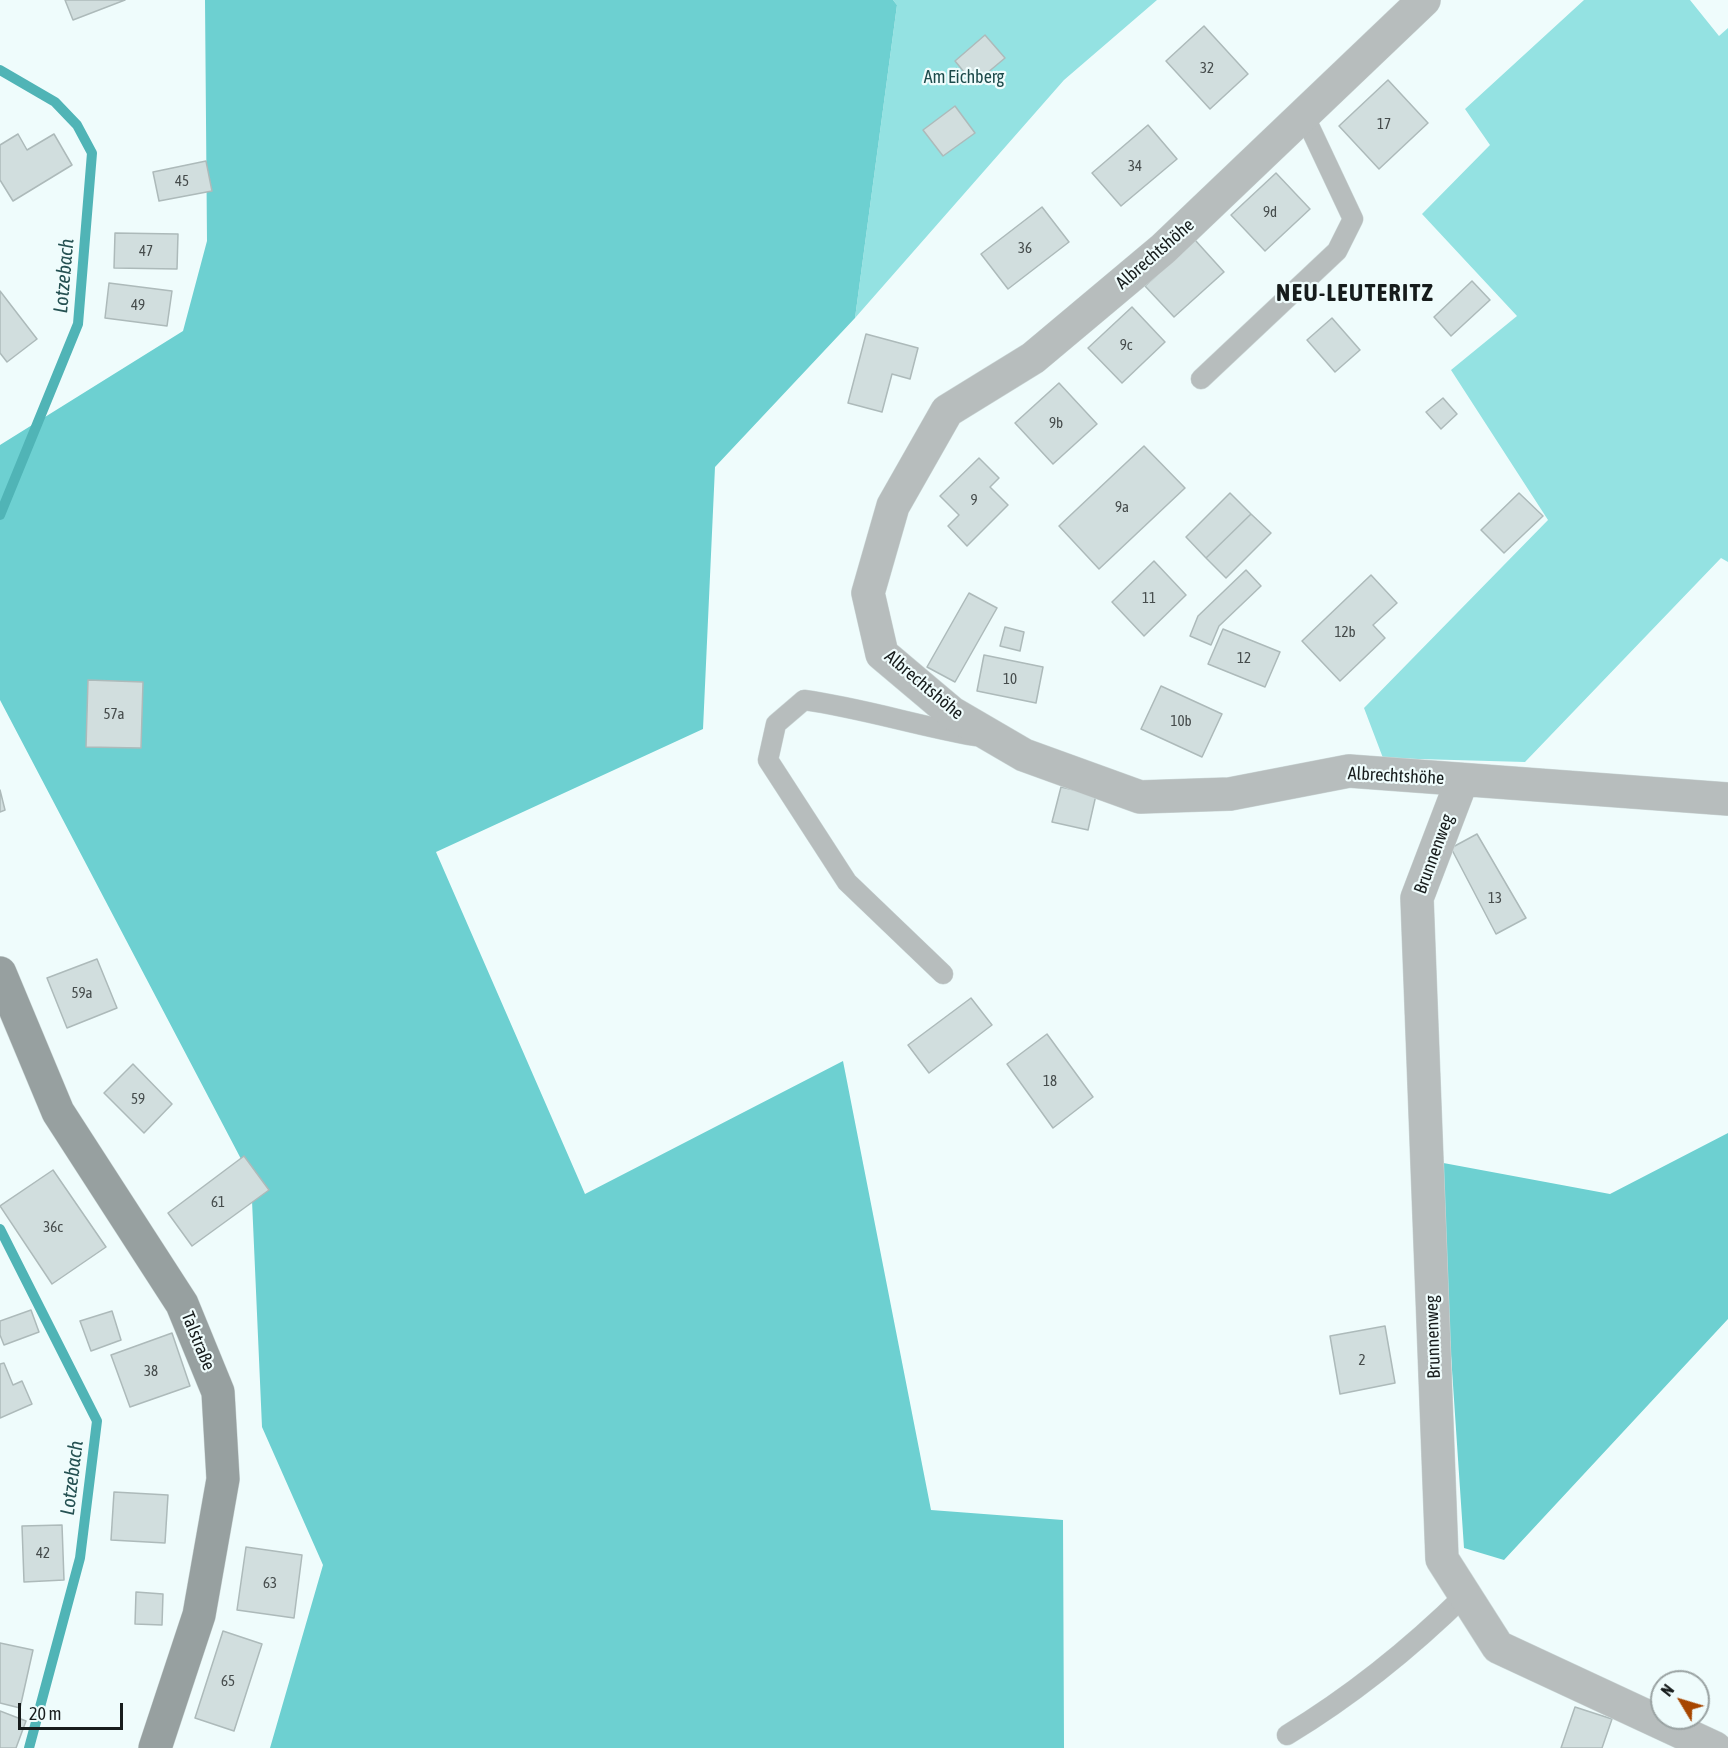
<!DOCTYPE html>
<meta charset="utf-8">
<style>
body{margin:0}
#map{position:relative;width:1728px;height:1748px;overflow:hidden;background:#effcfc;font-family:"Asap Condensed",sans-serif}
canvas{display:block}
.north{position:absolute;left:1650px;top:1670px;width:60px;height:60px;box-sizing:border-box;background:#effcfc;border:2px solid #99a2a2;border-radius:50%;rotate:308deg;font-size:16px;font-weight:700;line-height:24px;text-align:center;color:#171c1c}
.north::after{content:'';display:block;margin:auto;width:21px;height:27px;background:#a74600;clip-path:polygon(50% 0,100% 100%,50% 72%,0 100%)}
.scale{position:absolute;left:18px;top:1703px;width:105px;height:27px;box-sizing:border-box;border:3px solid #171c1c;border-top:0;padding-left:8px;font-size:18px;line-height:21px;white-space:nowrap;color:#171c1c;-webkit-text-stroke:4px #effcfc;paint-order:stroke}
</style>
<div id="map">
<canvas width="1728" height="1748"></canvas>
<div class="north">N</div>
<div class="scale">20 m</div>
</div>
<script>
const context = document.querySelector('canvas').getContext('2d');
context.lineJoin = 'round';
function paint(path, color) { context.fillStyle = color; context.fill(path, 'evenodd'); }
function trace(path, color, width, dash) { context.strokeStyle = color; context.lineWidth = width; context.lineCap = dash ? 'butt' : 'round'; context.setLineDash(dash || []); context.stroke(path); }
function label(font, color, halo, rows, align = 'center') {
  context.font = font + ' "Asap Condensed",sans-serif'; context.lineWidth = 4.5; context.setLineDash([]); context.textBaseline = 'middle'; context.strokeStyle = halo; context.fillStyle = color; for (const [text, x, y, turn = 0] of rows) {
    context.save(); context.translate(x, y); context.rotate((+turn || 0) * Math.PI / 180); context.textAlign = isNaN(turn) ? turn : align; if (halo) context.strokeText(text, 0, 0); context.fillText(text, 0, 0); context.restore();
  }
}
const green = new Path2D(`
 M 893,0 L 1157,0 L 1064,80 L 855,318 L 897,5 Z
 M 1584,0 L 1690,0 L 1719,36 L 1728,28 L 1728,562 L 1721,558 L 1525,762 L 1383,758 L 1364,708 L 1548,520 L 1451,370 L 1517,316 L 1422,214 L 1490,145 L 1465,109 Z`);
const forest = new Path2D(`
 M 205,0 L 893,0 L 897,5 L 855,318 L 715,467 L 703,729 L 436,852 L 585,1194 L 843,1061 L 931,1510 L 1063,1520 L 1064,1748 L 270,1748 L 323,1565 L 262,1427 L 251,1178 L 0,700 L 0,445 L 183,331 L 207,241 Z
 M 1728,1133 L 1728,1319 L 1504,1560 L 1464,1548 L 1438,1162 L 1610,1194 Z`);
const stream = new Path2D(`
 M 0,70 L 55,102 L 77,125 L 92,153 L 78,324 L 0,515
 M 0,1229 L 97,1421 L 80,1558 L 29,1748`);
const building = new Path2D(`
 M 65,0 L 125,0 L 73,20 Z
 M 1204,26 L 1248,74 L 1210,109 L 1166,61 Z
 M 985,35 L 1005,58 L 974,84 L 955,61 Z
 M 1388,80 L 1428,123 L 1379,169 L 1339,126 Z
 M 955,106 L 975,133 L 943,156 L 923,130 Z
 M 1148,125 L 1177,159 L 1121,206 L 1092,173 Z
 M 18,134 L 27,150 L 54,134 L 72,165 L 13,201 L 0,180 L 0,145 Z
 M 206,161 L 212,191 L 159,201 L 153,172 Z
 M 1276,173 L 1310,209 L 1265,251 L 1231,215 Z
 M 1042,207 L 1069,242 L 1008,289 L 981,254 Z
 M 115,233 L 178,234 L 177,269 L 114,268 Z
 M 1195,240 L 1224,272 L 1174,317 L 1145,286 Z
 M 1472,281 L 1490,300 L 1451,336 L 1434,317 Z
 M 109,283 L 172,291 L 167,326 L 105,318 Z
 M 0,291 L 37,339 L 7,362 L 0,353 Z
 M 1132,307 L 1165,342 L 1122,383 L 1088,348 Z
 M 1332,318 L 1360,350 L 1335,372 L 1307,340 Z
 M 866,334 L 918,348 L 910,379 L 892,374 L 882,412 L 848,403 Z
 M 1059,383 L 1097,424 L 1053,464 L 1015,423 Z
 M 1443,398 L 1457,414 L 1441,429 L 1426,412 Z
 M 1144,446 L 1185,488 L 1099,569 L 1059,526 Z
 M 979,458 L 999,478 L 990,487 L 1008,505 L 967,546 L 948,526 L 959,515 L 940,496 Z
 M 1230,493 L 1251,514 L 1206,558 L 1186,537 Z
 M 1519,493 L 1543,516 L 1504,553 L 1481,530 Z
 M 1251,514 L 1271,533 L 1226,578 L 1206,558 Z
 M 1154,561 L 1186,595 L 1144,636 L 1112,602 Z
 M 1246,570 L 1261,586 L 1219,626 L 1211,645 L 1190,636 L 1198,616 Z
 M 1371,575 L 1397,603 L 1373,625 L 1385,638 L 1340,681 L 1302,641 Z
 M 969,593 L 997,608 L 955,682 L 927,667 Z
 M 1005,627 L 1024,632 L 1020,651 L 1000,646 Z
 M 1223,629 L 1280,652 L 1265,687 L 1208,664 Z
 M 984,655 L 1043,667 L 1036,703 L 977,691 Z
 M 88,680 L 143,682 L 141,748 L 86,747 Z
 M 1161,686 L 1222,714 L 1202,757 L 1141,729 Z
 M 1061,787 L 1096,795 L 1088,830 L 1052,822 Z
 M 0,790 L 5,810 L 0,812 Z
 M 1477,834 L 1526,918 L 1496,934 L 1451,848 Z
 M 97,959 L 117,1008 L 67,1028 L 47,978 Z
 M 971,998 L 992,1025 L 929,1073 L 908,1045 Z
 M 1047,1034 L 1093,1097 L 1053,1128 L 1007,1064 Z
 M 133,1064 L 172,1104 L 144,1133 L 104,1093 Z
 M 244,1156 L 269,1190 L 192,1246 L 168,1213 Z
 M 53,1170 L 106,1247 L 52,1284 L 0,1206 Z
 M 31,1310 L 39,1332 L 4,1345 L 0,1335 L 0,1321 Z
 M 112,1311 L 121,1340 L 91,1351 L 80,1321 Z
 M 1385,1326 L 1395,1383 L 1340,1394 L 1330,1336 Z
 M 172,1333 L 190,1386 L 130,1407 L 111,1355 Z
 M 4,1363 L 13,1385 L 22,1381 L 32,1404 L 0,1418 L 0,1364 Z
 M 114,1492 L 168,1495 L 165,1543 L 111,1540 Z
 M 62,1525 L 64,1580 L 24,1582 L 22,1526 Z
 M 246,1547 L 302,1555 L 294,1618 L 237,1610 Z
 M 136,1592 L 163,1594 L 162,1625 L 135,1624 Z
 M 223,1631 L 262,1644 L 234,1731 L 195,1718 Z
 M 0,1643 L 33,1650 L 20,1708 L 0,1703 Z
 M 1575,1707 L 1612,1719 L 1602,1748 L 1561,1748 Z
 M 0,1711 L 26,1721 L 16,1748 L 0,1748 Z`);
const lane = new Path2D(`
 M 1201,379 L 1337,251 L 1353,219 L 1304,115
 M 943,974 L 847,882 L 768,760 L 776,724 L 804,700 C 862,708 918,726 975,736
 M 1287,1735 C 1353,1695 1410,1649 1465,1595`);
const street = new Path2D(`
 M 1424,0 L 1163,249 L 1033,358 L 947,411 L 893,506 L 868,593 L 882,654 L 952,713 L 1024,755 L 1140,797 L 1230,794 L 1349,771 L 1728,799
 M 1462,780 L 1417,898 L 1442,1559 L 1498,1647 L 1715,1748`);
const secondary = new Path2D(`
 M 0,973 L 58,1112 L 182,1304 L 218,1392 L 223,1479 L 199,1615 L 155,1748`);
const numberNames = [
 ["32",1207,68],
 ["17",1384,124],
 ["34",1135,166],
 ["45",182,181],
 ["9d",1270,212],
 ["36",1025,248],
 ["47",146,251],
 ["49",138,305],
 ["9c",1126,345],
 ["9b",1056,423],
 ["9",974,500],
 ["9a",1122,507],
 ["11",1149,598],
 ["12b",1345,632],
 ["12",1244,658],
 ["10",1010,679],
 ["57a",114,714],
 ["10b",1181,721],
 ["13",1495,898],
 ["59a",82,993],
 ["18",1050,1081],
 ["59",138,1099],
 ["61",218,1202],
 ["36c",53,1227],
 ["2",1362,1360],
 ["38",151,1371],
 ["42",43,1553],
 ["63",270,1583],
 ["65",228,1681]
];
const parkNames = [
 ["Am Eichberg",964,77]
];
const streetNames = [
 ["Albrechtshöhe",1155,254,-41],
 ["Albrechtshöhe",924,685,40],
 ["Albrechtshöhe",1396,776,3],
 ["Brunnenweg",1434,854,-70],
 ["Brunnenweg",1433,1337,-92],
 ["Talstraße",198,1341,68]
];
const waterNames = [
 ["Lotzebach",64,276,-85],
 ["Lotzebach",72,1478,-83]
];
const districtNames = [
 ["NEU-LEUTERITZ",1355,293]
];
paint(green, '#94e2e2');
paint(forest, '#6dd0d1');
trace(stream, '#50b4b6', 10);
paint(building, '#d1dede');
trace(building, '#adbaba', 1.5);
trace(lane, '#ccd8d8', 21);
trace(street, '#ccd8d8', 34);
trace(secondary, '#ccd8d8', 34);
trace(lane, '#b7bdbd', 20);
trace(street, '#b7bdbd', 33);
trace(secondary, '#97a0a0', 33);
label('15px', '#464c4c', null, numberNames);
label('18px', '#1d4b4b', '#effcfc', parkNames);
label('18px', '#171c1c', '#effcfc', streetNames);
label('italic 20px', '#255152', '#effcfc', waterNames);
context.letterSpacing = '1.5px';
label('bold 24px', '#171c1c', '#effcfc', districtNames);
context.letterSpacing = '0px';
</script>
